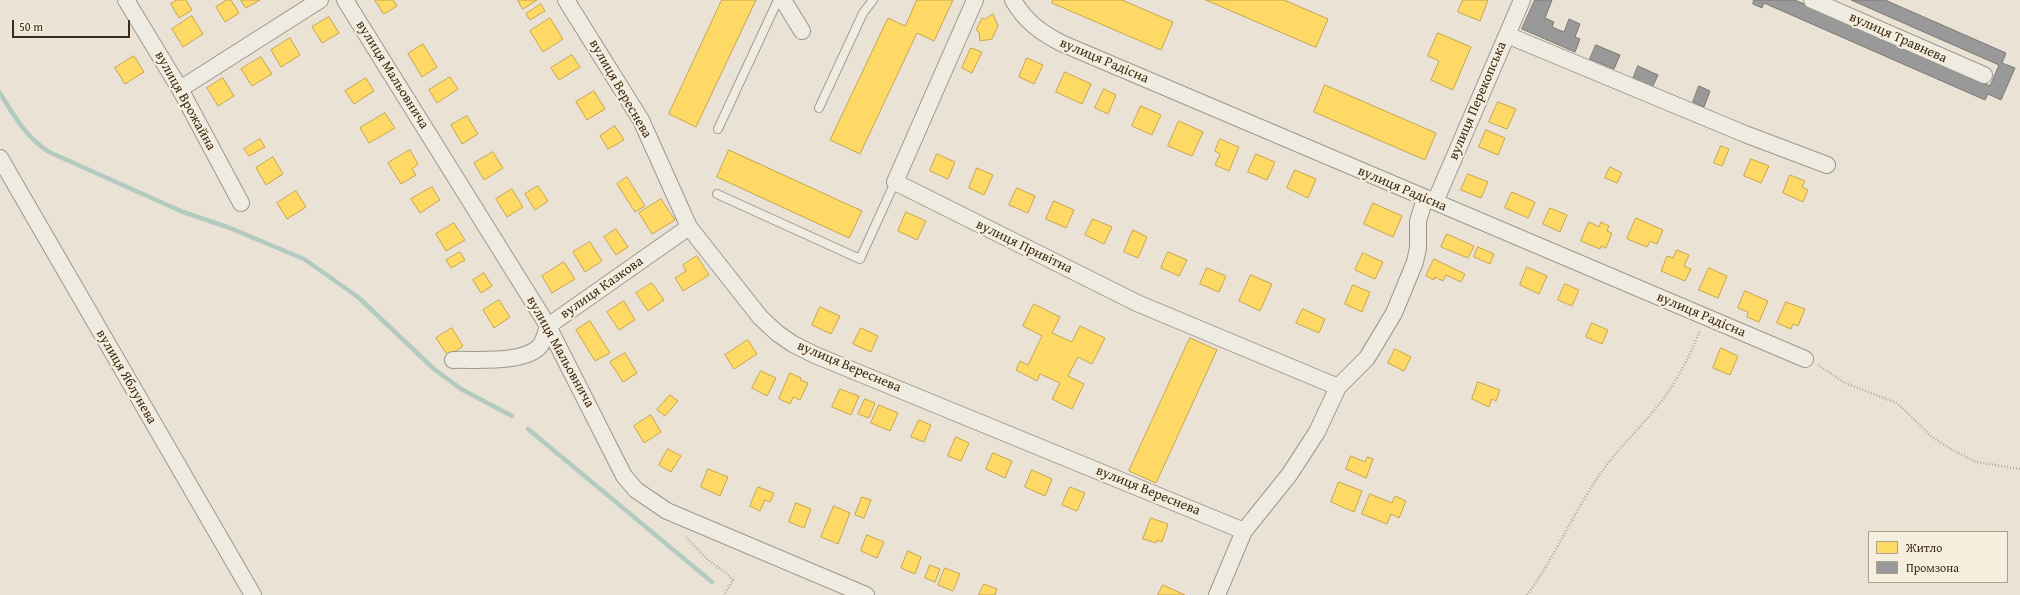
<!DOCTYPE html>
<meta charset="utf-8">
<style>
body{margin:0}
#map{position:relative;width:2020px;height:595px;overflow:hidden;background:#eae3d5;font-family:"Gentium Book Plus",serif}
canvas{display:block}
.legend{position:absolute;left:1868px;top:531px;width:140px;height:52px;box-sizing:border-box;background:#f7efde;border:1px solid #ada18f;margin:0;padding:5px 7px;list-style:none;font-size:12px;color:#3d2b19}
.legend li{display:flex;align-items:center;gap:8px;height:20px}
.legend b{width:20px;border:1px solid #ada18f}
.scale{position:absolute;left:12px;top:20px;width:118px;height:18px;box-sizing:border-box;border:2px solid #3d2b19;border-top:0;padding-left:5px;font-size:12px;line-height:14px;white-space:nowrap;color:#3d2b19;-webkit-text-stroke:3px #f7efde;paint-order:stroke}
</style>
<div id="map">
<canvas width="2020" height="595"></canvas>
<ul class="legend">
<li><b style="height:11px;background:#ffd966"></b>Житло</li>
<li><b style="height:11px;background:#999"></b>Промзона</li>
</ul>
<div class="scale">50 m</div>
</div>
<script>
const context = document.querySelector('canvas').getContext('2d');
context.lineJoin = 'round';
function paint(path, color) { context.fillStyle = color; context.fill(path, 'evenodd'); }
function trace(path, color, width, dash) { context.strokeStyle = color; context.lineWidth = width; context.lineCap = dash ? 'butt' : 'round'; context.setLineDash(dash || []); context.stroke(path); }
function label(font, color, halo, rows, align = 'center') {
  context.font = font + ' "Gentium Book Plus",serif'; context.lineWidth = 4; context.setLineDash([]); context.textBaseline = 'middle'; context.strokeStyle = halo; context.fillStyle = color; for (const [text, x, y, turn = 0] of rows) {
    context.save(); context.translate(x, y); context.rotate((+turn || 0) * Math.PI / 180); context.textAlign = isNaN(turn) ? turn : align; if (halo) context.strokeText(text, 0, 0); context.fillText(text, 0, 0); context.restore();
  }
}
const homes = new Path2D(`
 M 177,0 L 186,0 L 192,10 L 179,18 L 171,4 Z
 M 227,0 L 231,0 L 239,13 L 225,22 L 216,7 Z
 M 241,0 L 260,0 L 246,8 Z
 M 375,0 L 393,0 L 397,6 L 384,14 Z
 M 518,0 L 537,0 L 523,9 Z
 M 722,0 L 756,0 L 696,127 L 669,114 Z
 M 917,0 L 953,0 L 934,41 L 917,33 L 860,154 L 830,140 L 888,18 L 905,26 Z
 M 1053,0 L 1122,0 L 1173,22 L 1161,50 L 1052,3 Z
 M 1206,0 L 1284,0 L 1328,19 L 1316,47 Z
 M 1463,0 L 1488,0 L 1480,21 L 1458,12 Z
 M 541,4 L 545,11 L 530,20 L 526,14 Z
 M 993,14 L 998,26 L 992,39 L 980,41 L 979,32 L 976,30 L 982,18 L 985,19 Z
 M 192,16 L 203,34 L 183,47 L 172,29 Z
 M 329,17 L 339,33 L 322,43 L 312,27 Z
 M 550,18 L 563,39 L 543,52 L 530,31 Z
 M 1438,33 L 1471,47 L 1453,90 L 1431,80 L 1439,61 L 1428,56 Z
 M 290,38 L 300,55 L 281,67 L 271,50 Z
 M 423,44 L 437,67 L 422,77 L 408,54 Z
 M 971,48 L 982,52 L 972,73 L 962,68 Z
 M 572,55 L 580,67 L 559,80 L 551,68 Z
 M 134,56 L 144,72 L 125,84 L 115,68 Z
 M 261,57 L 272,74 L 252,86 L 241,69 Z
 M 1027,58 L 1043,65 L 1034,84 L 1019,77 Z
 M 1065,72 L 1091,84 L 1082,104 L 1056,92 Z
 M 450,77 L 458,89 L 437,103 L 429,90 Z
 M 223,78 L 234,96 L 218,106 L 207,88 Z
 M 366,78 L 374,91 L 354,104 L 345,91 Z
 M 1325,85 L 1436,133 L 1425,160 L 1314,112 Z
 M 1104,89 L 1116,95 L 1108,114 L 1095,108 Z
 M 594,91 L 605,109 L 587,120 L 576,102 Z
 M 1498,102 L 1516,109 L 1507,129 L 1489,122 Z
 M 1141,106 L 1161,115 L 1152,135 L 1132,126 Z
 M 385,113 L 395,128 L 369,143 L 360,128 Z
 M 467,116 L 478,134 L 462,144 L 451,125 Z
 M 1179,121 L 1203,132 L 1192,156 L 1168,146 Z
 M 615,126 L 624,140 L 608,149 L 600,136 Z
 M 1486,130 L 1505,138 L 1498,155 L 1479,147 Z
 M 260,139 L 265,147 L 249,156 L 244,149 Z
 M 1220,139 L 1239,147 L 1229,171 L 1215,165 L 1220,154 L 1215,151 Z
 M 1721,146 L 1729,149 L 1722,166 L 1714,163 Z
 M 410,150 L 418,164 L 412,169 L 416,175 L 401,184 L 388,163 Z
 M 729,150 L 862,211 L 849,238 L 717,177 Z
 M 493,152 L 503,168 L 484,180 L 474,163 Z
 M 937,154 L 955,162 L 948,179 L 930,171 Z
 M 1256,154 L 1275,162 L 1267,180 L 1248,172 Z
 M 273,157 L 283,174 L 266,185 L 256,168 Z
 M 1751,159 L 1769,166 L 1761,183 L 1744,176 Z
 M 1610,167 L 1622,173 L 1617,183 L 1605,178 Z
 M 977,168 L 993,175 L 984,195 L 969,188 Z
 M 1295,170 L 1316,179 L 1308,198 L 1287,188 Z
 M 1468,174 L 1488,182 L 1481,198 L 1461,190 Z
 M 1790,175 L 1805,181 L 1802,187 L 1808,190 L 1803,202 L 1783,193 Z
 M 627,177 L 645,206 L 635,212 L 617,184 Z
 M 538,186 L 548,201 L 535,210 L 525,194 Z
 M 432,187 L 440,200 L 420,213 L 411,199 Z
 M 1017,188 L 1035,196 L 1028,213 L 1009,205 Z
 M 512,189 L 523,207 L 507,217 L 496,199 Z
 M 296,191 L 306,207 L 287,219 L 277,203 Z
 M 1512,192 L 1535,202 L 1528,218 L 1505,208 Z
 M 661,199 L 675,220 L 652,234 L 639,213 Z
 M 1054,201 L 1074,210 L 1066,228 L 1046,219 Z
 M 1373,203 L 1402,216 L 1393,237 L 1364,224 Z
 M 1550,208 L 1567,215 L 1560,232 L 1543,224 Z
 M 906,212 L 926,221 L 917,240 L 898,231 Z
 M 1636,218 L 1663,230 L 1657,244 L 1650,241 L 1647,247 L 1627,239 Z
 M 1093,219 L 1112,227 L 1104,244 L 1085,235 Z
 M 1589,222 L 1599,227 L 1601,222 L 1609,226 L 1607,231 L 1612,233 L 1606,248 L 1601,246 L 1600,249 L 1581,241 Z
 M 454,223 L 465,240 L 446,251 L 436,234 Z
 M 616,229 L 628,247 L 616,255 L 604,237 Z
 M 1133,230 L 1147,237 L 1138,258 L 1124,252 Z
 M 1447,234 L 1474,246 L 1468,258 L 1441,247 Z
 M 590,242 L 602,261 L 585,272 L 573,252 Z
 M 1478,247 L 1494,254 L 1490,264 L 1474,257 Z
 M 1677,250 L 1689,255 L 1684,266 L 1691,269 L 1685,281 L 1661,271 L 1667,256 L 1673,258 Z
 M 460,252 L 465,260 L 451,268 L 446,260 Z
 M 1168,252 L 1187,260 L 1179,276 L 1161,268 Z
 M 1363,253 L 1383,262 L 1375,279 L 1355,270 Z
 M 697,256 L 709,275 L 683,291 L 675,278 L 686,271 L 683,265 Z
 M 1434,259 L 1465,274 L 1461,282 L 1446,275 L 1443,281 L 1435,277 L 1434,280 L 1426,276 Z
 M 564,262 L 575,279 L 552,293 L 542,276 Z
 M 1527,267 L 1547,276 L 1539,294 L 1520,285 Z
 M 1207,268 L 1226,276 L 1219,292 L 1200,284 Z
 M 1709,268 L 1727,276 L 1718,298 L 1699,290 Z
 M 484,273 L 492,286 L 481,293 L 473,280 Z
 M 1251,275 L 1272,284 L 1260,311 L 1239,301 Z
 M 652,283 L 664,300 L 648,311 L 636,293 Z
 M 1565,284 L 1579,290 L 1572,306 L 1558,300 Z
 M 1353,285 L 1370,292 L 1362,312 L 1345,304 Z
 M 1745,291 L 1768,301 L 1759,322 L 1747,317 L 1748,312 L 1738,308 Z
 M 499,300 L 510,317 L 494,328 L 483,310 Z
 M 624,301 L 635,320 L 619,330 L 607,312 Z
 M 1786,302 L 1805,309 L 1798,326 L 1793,324 L 1791,329 L 1777,323 Z
 M 1034,304 L 1060,317 L 1052,333 L 1072,342 L 1080,326 L 1105,338 L 1092,364 L 1078,357 L 1068,376 L 1084,384 L 1072,409 L 1052,399 L 1060,383 L 1040,374 L 1037,381 L 1016,370 L 1020,361 L 1028,365 L 1042,336 L 1023,326 Z
 M 820,307 L 840,316 L 831,334 L 812,325 Z
 M 1303,309 L 1325,319 L 1319,333 L 1296,323 Z
 M 590,321 L 610,353 L 595,361 L 576,330 Z
 M 1592,323 L 1608,330 L 1602,344 L 1586,337 Z
 M 452,328 L 463,346 L 448,356 L 436,338 Z
 M 861,328 L 878,336 L 871,352 L 853,344 Z
 M 1190,338 L 1217,350 L 1156,483 L 1129,471 Z
 M 748,340 L 757,354 L 734,369 L 725,355 Z
 M 1721,348 L 1738,356 L 1730,375 L 1713,368 Z
 M 1395,349 L 1411,357 L 1404,371 L 1388,363 Z
 M 625,353 L 637,373 L 623,382 L 610,362 Z
 M 761,371 L 776,378 L 767,396 L 752,388 Z
 M 790,373 L 801,378 L 800,380 L 808,383 L 800,400 L 793,397 L 790,404 L 779,399 Z
 M 1478,382 L 1500,390 L 1496,401 L 1492,399 L 1489,407 L 1472,399 Z
 M 840,389 L 859,396 L 851,415 L 832,407 Z
 M 670,395 L 678,401 L 665,416 L 657,410 Z
 M 865,399 L 875,403 L 869,418 L 858,414 Z
 M 879,405 L 898,413 L 890,431 L 871,423 Z
 M 651,415 L 661,432 L 644,443 L 634,426 Z
 M 919,420 L 931,425 L 924,442 L 911,437 Z
 M 956,437 L 969,443 L 961,461 L 948,456 Z
 M 668,449 L 681,456 L 671,472 L 659,465 Z
 M 993,453 L 1012,461 L 1005,478 L 986,469 Z
 M 1351,456 L 1365,462 L 1367,457 L 1373,459 L 1366,478 L 1346,469 Z
 M 708,469 L 728,477 L 720,496 L 701,487 Z
 M 1032,470 L 1052,479 L 1045,496 L 1025,487 Z
 M 1339,482 L 1362,491 L 1354,512 L 1331,502 Z
 M 758,487 L 774,493 L 770,502 L 765,500 L 760,511 L 750,506 Z
 M 1070,487 L 1085,493 L 1077,511 L 1062,505 Z
 M 1370,494 L 1392,503 L 1395,496 L 1406,501 L 1399,518 L 1391,514 L 1387,524 L 1362,514 Z
 M 862,497 L 871,500 L 864,518 L 855,515 Z
 M 796,503 L 811,509 L 804,528 L 789,522 Z
 M 834,506 L 850,513 L 838,544 L 821,537 Z
 M 1151,518 L 1168,524 L 1162,542 L 1157,540 L 1156,543 L 1143,539 Z
 M 867,535 L 884,542 L 877,558 L 861,551 Z
 M 908,551 L 921,557 L 915,574 L 901,568 Z
 M 930,565 L 940,569 L 935,582 L 925,578 Z
 M 945,568 L 960,574 L 953,591 L 938,585 Z
 M 984,584 L 997,589 L 995,595 L 979,595 Z
 M 1163,585 L 1185,595 L 1158,595 Z`);
const industry = new Path2D(`
 M 1535,0 L 1552,0 L 1545,18 L 1554,22 L 1552,27 L 1564,32 L 1569,19 L 1580,24 L 1575,37 L 1580,39 L 1575,52 L 1522,29 Z
 M 1754,0 L 1795,0 L 1990,86 L 1999,65 L 1851,0 L 1885,0 L 2006,53 L 2002,63 L 2015,68 L 2001,100 L 1988,94 L 1985,100 L 1764,3 L 1762,8 L 1753,4 Z
 M 1596,45 L 1620,55 L 1614,69 L 1590,59 Z
 M 1638,66 L 1658,75 L 1652,88 L 1633,79 Z
 M 1699,86 L 1710,91 L 1704,107 L 1693,102 Z`);
const stream = new Path2D(`
 M 0,93 C 14,116 26,137 49,152 L 183,212 L 230,228 L 304,259 L 358,297 L 434,369 L 461,389 L 512,416
 M 528,429 L 712,582`);
const path = new Path2D(`
 M 1818,365 L 1845,383 L 1897,403 L 1932,437 L 1951,449 L 1976,462 L 2020,469
 M 686,537 L 708,560 L 726,573 L 733,580 L 724,595
 M 1527,595 C 1556,556 1574,510 1603,470 C 1622,444 1645,423 1664,398 C 1679,377 1691,354 1700,330`);
const service = new Path2D(`
 M 819,108 L 863,13 L 873,0
 M 718,129 L 778,0
 M 717,194 L 860,259 L 895,182`);
const minor = new Path2D(`
 M 126,0 L 180,89 L 241,203
 M 345,0 L 548,326 L 624,476 L 636,490 L 667,511 L 866,595
 M 566,0 L 641,120 L 689,227 L 760,317 L 777,333 L 793,344 L 815,355 L 1244,531
 M 783,0 L 802,31
 M 975,0 L 895,182 L 1137,303 L 1338,387
 M 1013,0 C 1025,21 1040,32 1061,43 L 1805,359
 M 1812,0 L 1984,75
 M 1507,35 L 1745,134 L 1827,165
 M 180,89 L 320,0
 M 0,158 L 253,595
 M 1435,202 L 1522,0
 M 453,360 C 476,359 524,364 540,346 C 544,341 546,332 548,326 L 689,227
 M 1217,595 L 1244,531 L 1289,475 L 1317,432 L 1338,387 L 1367,358 L 1394,313 L 1415,262 L 1418,248 L 1418,221 L 1425,198`);
const streetNames = [
 ["вулиця Травнева",1898,38,24],
 ["вулиця Радісна",1104,61,23],
 ["вулиця Мальовнича",392,75,58],
 ["вулиця Вереснева",620,89,60],
 ["вулиця Врожайна",185,101,61],
 ["вулиця Перекопська",1478,101,-67],
 ["вулиця Радісна",1402,189,23],
 ["вулиця Привітна",1024,247,26],
 ["вулиця Казкова",602,288,-35],
 ["вулиця Радісна",1701,315,23],
 ["вулиця Мальовнича",560,352,61],
 ["вулиця Вереснева",849,367,23],
 ["вулиця Яблунева",126,377,60],
 ["вулиця Вереснева",1148,491,22]
];
paint(homes, '#ffd966');
trace(homes, '#c5a54f', 1);
paint(industry, '#999');
trace(industry, '#7d7873', 1);
trace(stream, '#b3cac0', 4.5);
trace(service, '#9d978d', 10);
trace(minor, '#9d978d', 18);
trace(path, '#aea9a2', 2.5, [1, 2]);
trace(service, '#eeebe3', 8);
trace(minor, '#eeebe3', 16);
label('14px', '#3d2b19', '#f7efde', streetNames);
</script>
